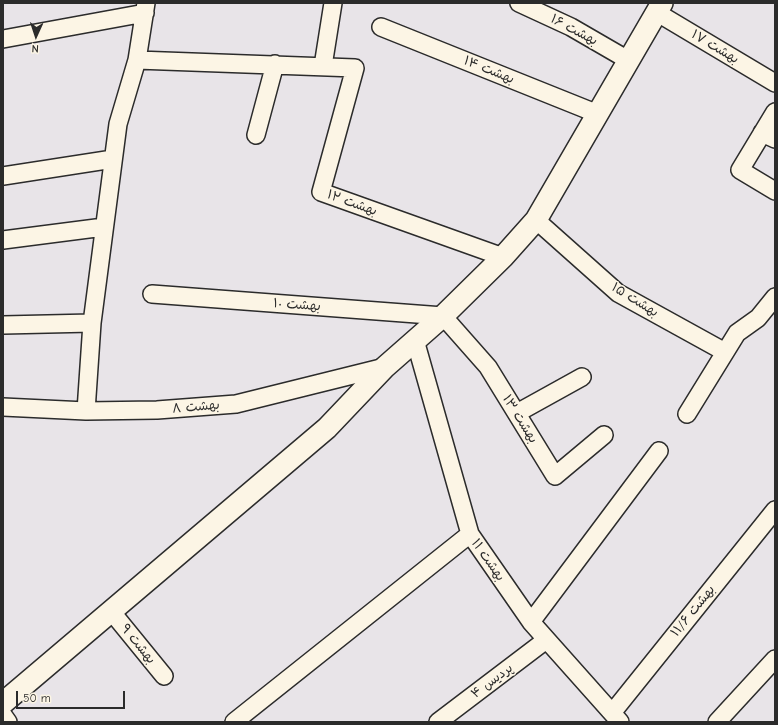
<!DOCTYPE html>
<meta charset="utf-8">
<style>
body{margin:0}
#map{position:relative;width:778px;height:725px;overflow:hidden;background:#e8e4e8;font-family:"Comic Neue",sans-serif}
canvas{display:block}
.frame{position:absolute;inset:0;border:4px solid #2b2b2b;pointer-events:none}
.north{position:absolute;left:16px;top:16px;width:40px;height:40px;-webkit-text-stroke:3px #fcf5e5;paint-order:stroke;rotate:183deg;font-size:11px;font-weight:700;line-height:16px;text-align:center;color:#2b2b2b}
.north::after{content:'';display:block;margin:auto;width:14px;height:18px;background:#2b2b2b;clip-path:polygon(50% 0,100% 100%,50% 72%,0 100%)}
.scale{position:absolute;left:16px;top:691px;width:109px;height:18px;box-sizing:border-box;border:2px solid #2b2b2b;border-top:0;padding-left:5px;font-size:12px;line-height:14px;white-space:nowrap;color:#2b2b2b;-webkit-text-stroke:3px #fcf5e5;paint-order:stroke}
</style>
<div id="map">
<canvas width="778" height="725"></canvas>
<div class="frame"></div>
<div class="north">N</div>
<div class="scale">50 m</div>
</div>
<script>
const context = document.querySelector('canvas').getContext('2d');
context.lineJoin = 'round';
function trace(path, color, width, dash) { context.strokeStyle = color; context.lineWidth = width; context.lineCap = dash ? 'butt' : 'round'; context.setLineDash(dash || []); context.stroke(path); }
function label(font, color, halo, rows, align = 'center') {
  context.font = font + ' "Comic Neue","Playpen Sans Arabic",sans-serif'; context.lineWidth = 3; context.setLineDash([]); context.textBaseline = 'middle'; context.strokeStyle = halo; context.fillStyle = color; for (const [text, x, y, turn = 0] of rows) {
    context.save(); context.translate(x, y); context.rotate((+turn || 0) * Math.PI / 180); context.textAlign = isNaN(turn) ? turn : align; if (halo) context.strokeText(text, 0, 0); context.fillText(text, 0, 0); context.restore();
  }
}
const minor = new Path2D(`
 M 519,3 L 571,27 L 628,60
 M 656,12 L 775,83
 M 381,27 L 598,114
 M 3,39 L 145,13
 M 137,60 L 355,68 L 321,192 L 503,257
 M 323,66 L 333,3
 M 775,112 L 740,170 L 775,191
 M 762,133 L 775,139
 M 256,135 L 275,64
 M 3,176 L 113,159
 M 536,220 L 618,293 L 725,352
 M 3,240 L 104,227
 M 152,294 L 443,316 L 488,367 L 555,476 L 604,435
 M 3,325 L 92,323
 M 415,340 L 470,534 L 531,622 L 620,722
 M 3,407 L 86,411 L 157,410 L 236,404 L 385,367
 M 86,411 L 92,323 L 118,124 L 137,60 L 146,3
 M 517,413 L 582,377
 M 687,414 L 737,333 L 758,318 L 775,297
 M 111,611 L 164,676
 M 531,622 L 659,451
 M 612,713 L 775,510
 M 3,715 L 8,722
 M 234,722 L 470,534
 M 438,722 L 546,640
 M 717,722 L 775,659`);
const tertiary = new Path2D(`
 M 3,703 L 327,428 L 385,367 L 443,316 L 503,257 L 536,220 L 662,3`);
const streetNames = [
 ["بهشت ۱۶",574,30,28],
 ["بهشت ۱۷",715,47,31],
 ["بهشت ۱۴",489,70,22],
 ["بهشت ۱۲",352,203,20],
 ["بهشت ۱۵",635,300,32],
 ["بهشت ۱۰",297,305,4],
 ["بهشت ۸",196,407,-5],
 ["بهشت ۱۳",520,419,58],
 ["بهشت ۱۱",488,560,55],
 ["بهشت ۱۱/۶",693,611,-51],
 ["بهشت ۹",138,644,51],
 ["پردیس ۴",492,681,-37]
];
trace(minor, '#2b2b2b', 20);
trace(tertiary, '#2b2b2b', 24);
trace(minor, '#fcf5e5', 17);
trace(tertiary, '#fcf5e5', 21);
label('13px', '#2b2b2b', '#fcf5e5', streetNames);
</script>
